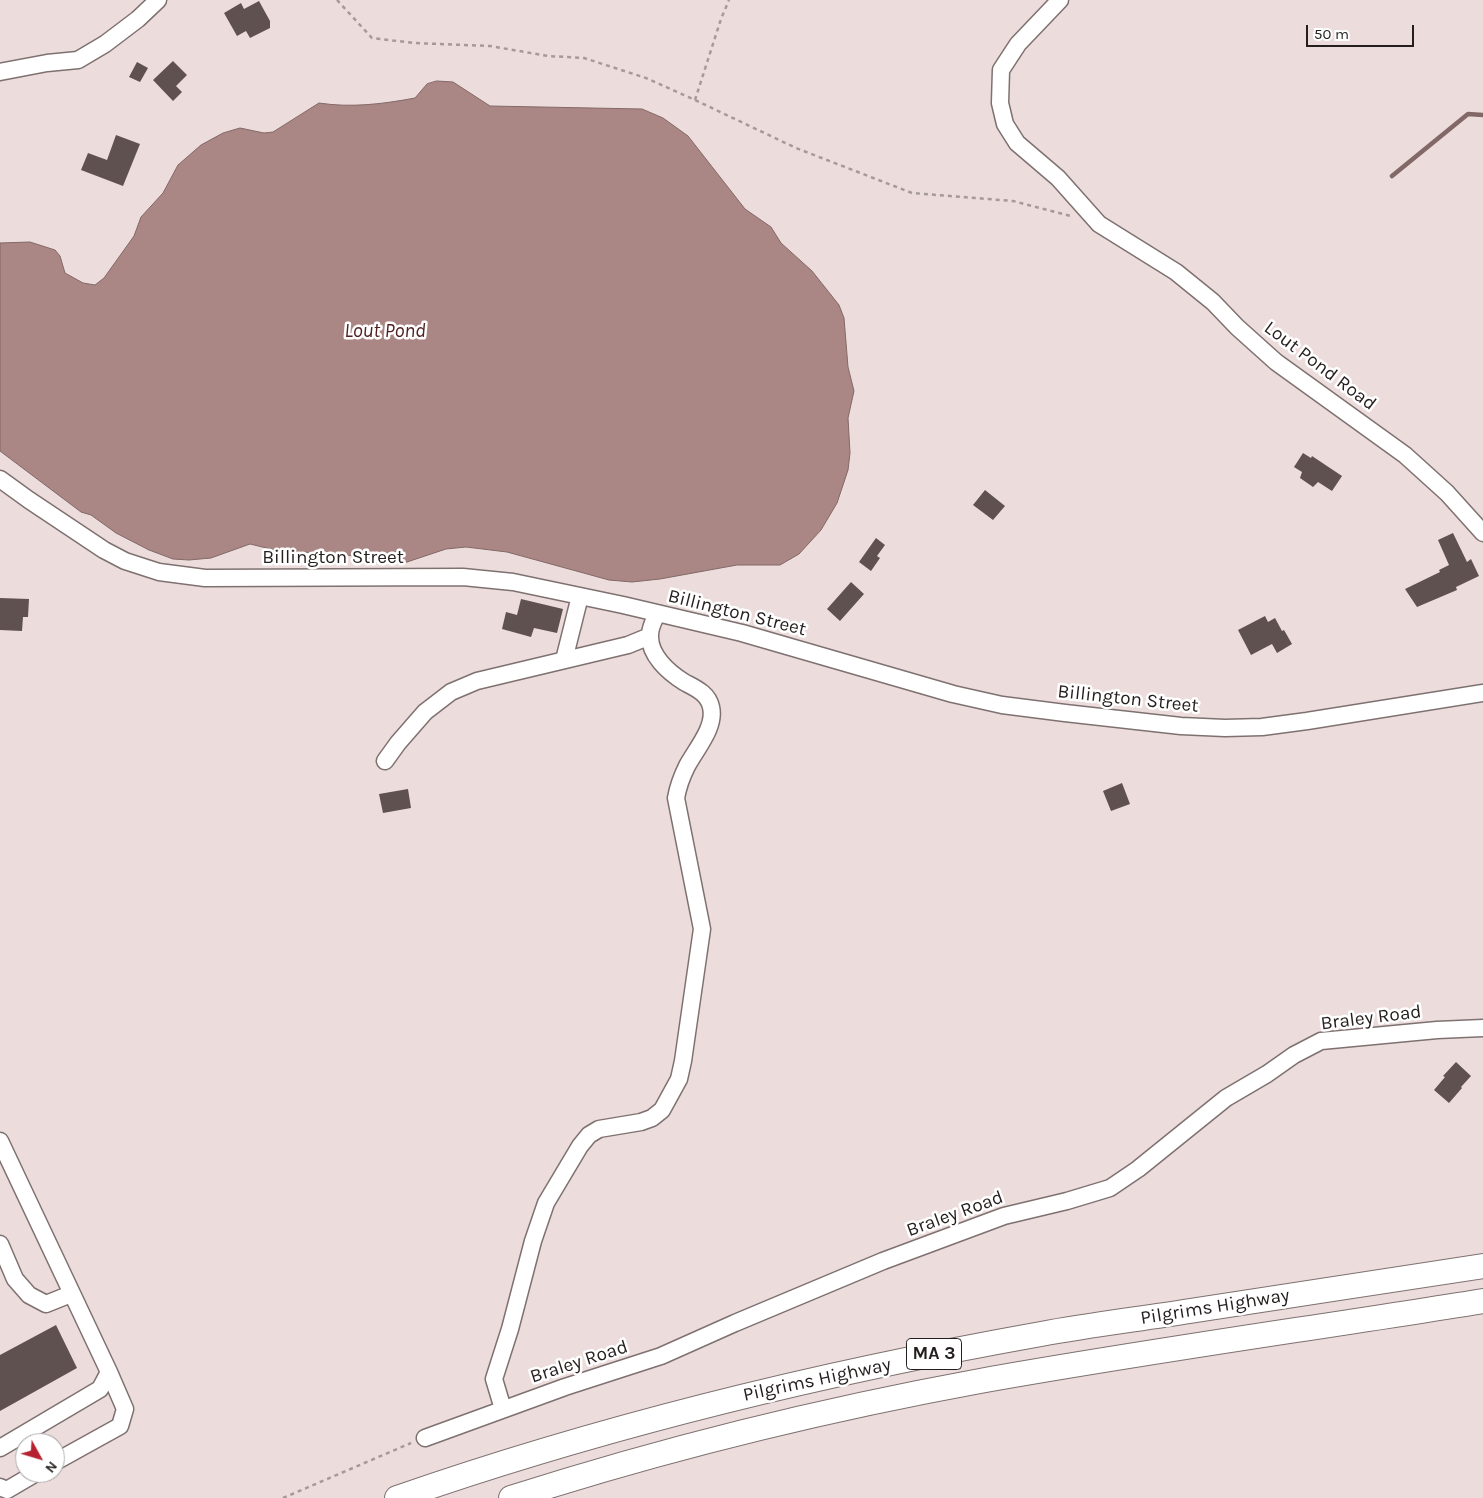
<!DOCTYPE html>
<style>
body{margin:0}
#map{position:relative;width:1483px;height:1498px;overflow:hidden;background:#ecdddc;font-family:Karla,sans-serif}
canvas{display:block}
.north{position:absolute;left:15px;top:1433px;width:50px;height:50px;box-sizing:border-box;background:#fff;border:1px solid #a7a5a5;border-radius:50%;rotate:129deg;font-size:14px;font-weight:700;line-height:20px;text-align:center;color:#241e1e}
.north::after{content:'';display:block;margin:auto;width:18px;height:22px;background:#b52331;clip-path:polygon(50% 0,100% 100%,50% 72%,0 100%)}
.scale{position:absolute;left:1306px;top:25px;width:108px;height:22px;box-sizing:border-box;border:2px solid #241e1e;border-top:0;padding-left:6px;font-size:15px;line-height:18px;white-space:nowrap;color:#241e1e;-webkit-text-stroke:4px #fff;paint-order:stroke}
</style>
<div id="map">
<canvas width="1483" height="1498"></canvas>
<div class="north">N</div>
<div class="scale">50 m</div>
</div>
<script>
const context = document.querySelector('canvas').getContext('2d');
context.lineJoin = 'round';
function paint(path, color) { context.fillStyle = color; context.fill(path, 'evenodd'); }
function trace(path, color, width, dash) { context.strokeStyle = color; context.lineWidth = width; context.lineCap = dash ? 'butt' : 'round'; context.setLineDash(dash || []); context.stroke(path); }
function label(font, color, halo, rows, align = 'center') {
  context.font = font + ' Karla,sans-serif'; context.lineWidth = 5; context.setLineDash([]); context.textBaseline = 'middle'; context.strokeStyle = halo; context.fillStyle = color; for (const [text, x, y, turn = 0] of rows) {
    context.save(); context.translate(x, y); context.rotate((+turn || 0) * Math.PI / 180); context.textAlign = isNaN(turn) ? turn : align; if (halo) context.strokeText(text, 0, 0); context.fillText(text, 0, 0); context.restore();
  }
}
const water = new Path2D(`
 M 437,81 L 453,82 L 490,106 L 642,109 L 663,118 L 688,136 L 745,209 L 771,227 L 781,243 L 812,271 L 839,305 L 844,318 L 848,367 L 854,391 L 848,418 L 850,453 L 848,470 L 837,503 L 821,530 L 799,554 L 780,565 L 737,565 L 660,579 L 632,582 L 609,580 L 507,552 L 466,547 L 446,549 L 407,562 L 391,563 L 342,554 L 279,551 L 250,544 L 211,558 L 189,560 L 173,559 L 149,550 L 116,533 L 91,515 L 81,512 L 0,451 L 0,243 L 30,242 L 55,250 L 60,256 L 65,273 L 83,283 L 95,285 L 104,278 L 134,236 L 141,217 L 163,193 L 178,165 L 201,145 L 223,133 L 240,128 L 264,133 L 273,132 L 319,103 C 351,108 383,104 415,98 L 427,84 Z`);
const stream = new Path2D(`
 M 1392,176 L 1468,114 L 1483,115`);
const building = new Path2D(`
 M 259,1 L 270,21 L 270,28 L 250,38 L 246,31 L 237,36 L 224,13 L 241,3 L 244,9 Z
 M 173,61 L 187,75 L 176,86 L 182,92 L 173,101 L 153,80 Z
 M 137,62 L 148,68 L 140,82 L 129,77 Z
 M 116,135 L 140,144 L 123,186 L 81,170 L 88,153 L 107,160 Z
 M 1303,453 L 1311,458 L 1312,456 L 1342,476 L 1332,491 L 1318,482 L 1313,487 L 1300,478 L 1302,472 L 1294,467 Z
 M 985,490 L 1005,506 L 993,520 L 973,505 Z
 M 1453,533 L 1467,562 L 1471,559 L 1479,576 L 1456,587 L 1457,590 L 1417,607 L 1405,589 L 1440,572 L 1439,570 L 1449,565 L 1438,540 Z
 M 876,538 L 885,545 L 877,556 L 880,558 L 871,571 L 859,562 Z
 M 851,582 L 864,594 L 840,621 L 827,609 Z
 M 0,598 L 29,599 L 28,617 L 23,617 L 22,631 L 0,630 Z
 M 521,599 L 563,609 L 557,633 L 534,628 L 531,637 L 502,629 L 506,612 L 517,615 Z
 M 1265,616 L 1268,622 L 1275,618 L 1282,631 L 1284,630 L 1292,644 L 1277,653 L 1272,644 L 1251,655 L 1238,630 Z
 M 1122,783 L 1130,804 L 1111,811 L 1103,791 Z
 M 408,789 L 411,808 L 383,813 L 379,794 Z
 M 1456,1062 L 1471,1076 L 1461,1087 L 1462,1088 L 1449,1103 L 1434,1090 L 1445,1077 L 1443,1076 Z
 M 56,1325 L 77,1368 L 0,1411 L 0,1355 Z`);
const path = new Path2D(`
 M 337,0 L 372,38 L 414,43 L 490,46 L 548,56 L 584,58 L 646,78 L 695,100 L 796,148 L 912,193 L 1013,201 L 1071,216
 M 695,100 L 721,19 L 729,0
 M 283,1498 L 411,1443`);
const minor = new Path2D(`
 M 1060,0 L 1018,44 L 1001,70 L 1000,103 L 1005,124 L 1017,143 L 1058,178 L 1099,224 L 1176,272 L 1213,302 L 1237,327 L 1276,362 L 1405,455 L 1447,493 L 1483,533
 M 0,72 L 47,63 L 78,60 L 105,44 L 138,19 L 158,0
 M 0,479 L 29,500 L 104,550 L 125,561 L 159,572 L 205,578 L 463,577 L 513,582 L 623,605 L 742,633 L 953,694 L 1002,705 L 1065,713 L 1181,726 L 1225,728 L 1262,727 L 1307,721 L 1483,693
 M 564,660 L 580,596
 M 385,761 L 398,743 L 425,712 L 451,692 L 477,681 L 628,645 L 650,636
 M 0,1141 L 109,1372 L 100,1389 L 0,1448
 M 0,1244 L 15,1279 L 29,1295 L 46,1304 L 71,1294
 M 503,1409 L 494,1379 L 510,1329 L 533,1241 L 546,1203 L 580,1146 L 589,1135 L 599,1129 L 641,1122 L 652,1118 L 662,1110 L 679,1079 L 683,1061 L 702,929 L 676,798 C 678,787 682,776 687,766 C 696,749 716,727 711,707 C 708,693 695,688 684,682 C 668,672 649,655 650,635 C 650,627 654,620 657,614
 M 425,1438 L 565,1387 L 661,1356 L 735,1323 L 883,1261 L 1004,1216 L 1067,1201 L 1110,1188 L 1138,1169 L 1226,1098 L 1267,1074 L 1294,1055 L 1321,1041 L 1437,1030 L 1483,1028
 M 55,1462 L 120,1426 L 125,1409 L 109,1372
 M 0,1487 L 7,1490 L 36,1473`);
const highway = new Path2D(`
 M 397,1498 C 607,1425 822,1373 1041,1334 C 1090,1325 1140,1319 1190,1311 C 1288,1296 1385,1281 1483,1266
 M 511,1498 C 664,1449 822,1410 980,1381 C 1147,1351 1316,1328 1483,1301`);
const shields = [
 [934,1354,55]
];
const shieldNames = [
 ["MA 3",934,1354]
];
const streetNames = [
 ["Lout Pond Road",1320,366,37],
 ["Billington Street",333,558],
 ["Billington Street",737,613,14],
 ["Billington Street",1128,699,6],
 ["Braley Road",1371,1018,-7],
 ["Braley Road",955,1214,-20],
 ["Pilgrims Highway",1215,1307,-9],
 ["Braley Road",579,1362,-18],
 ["Pilgrims Highway",817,1380,-12]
];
const waterNames = [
 ["Lout Pond",385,331]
];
paint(water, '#aa8785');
trace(water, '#826866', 1);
trace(stream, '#826866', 4.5);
paint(building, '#5e5150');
trace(minor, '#7e7170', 19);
trace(highway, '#7e7170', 26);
trace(path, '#a69a99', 2.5, [4, 4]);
trace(minor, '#fff', 16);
trace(highway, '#fff', 24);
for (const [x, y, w] of shields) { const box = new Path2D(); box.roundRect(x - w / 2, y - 15.5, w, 31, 4); context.fillStyle = '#fff'; context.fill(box); trace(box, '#241e1e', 1); }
label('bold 18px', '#241e1e', null, shieldNames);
label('19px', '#241e1e', '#fff', streetNames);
label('italic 20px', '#512020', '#fff', waterNames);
</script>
